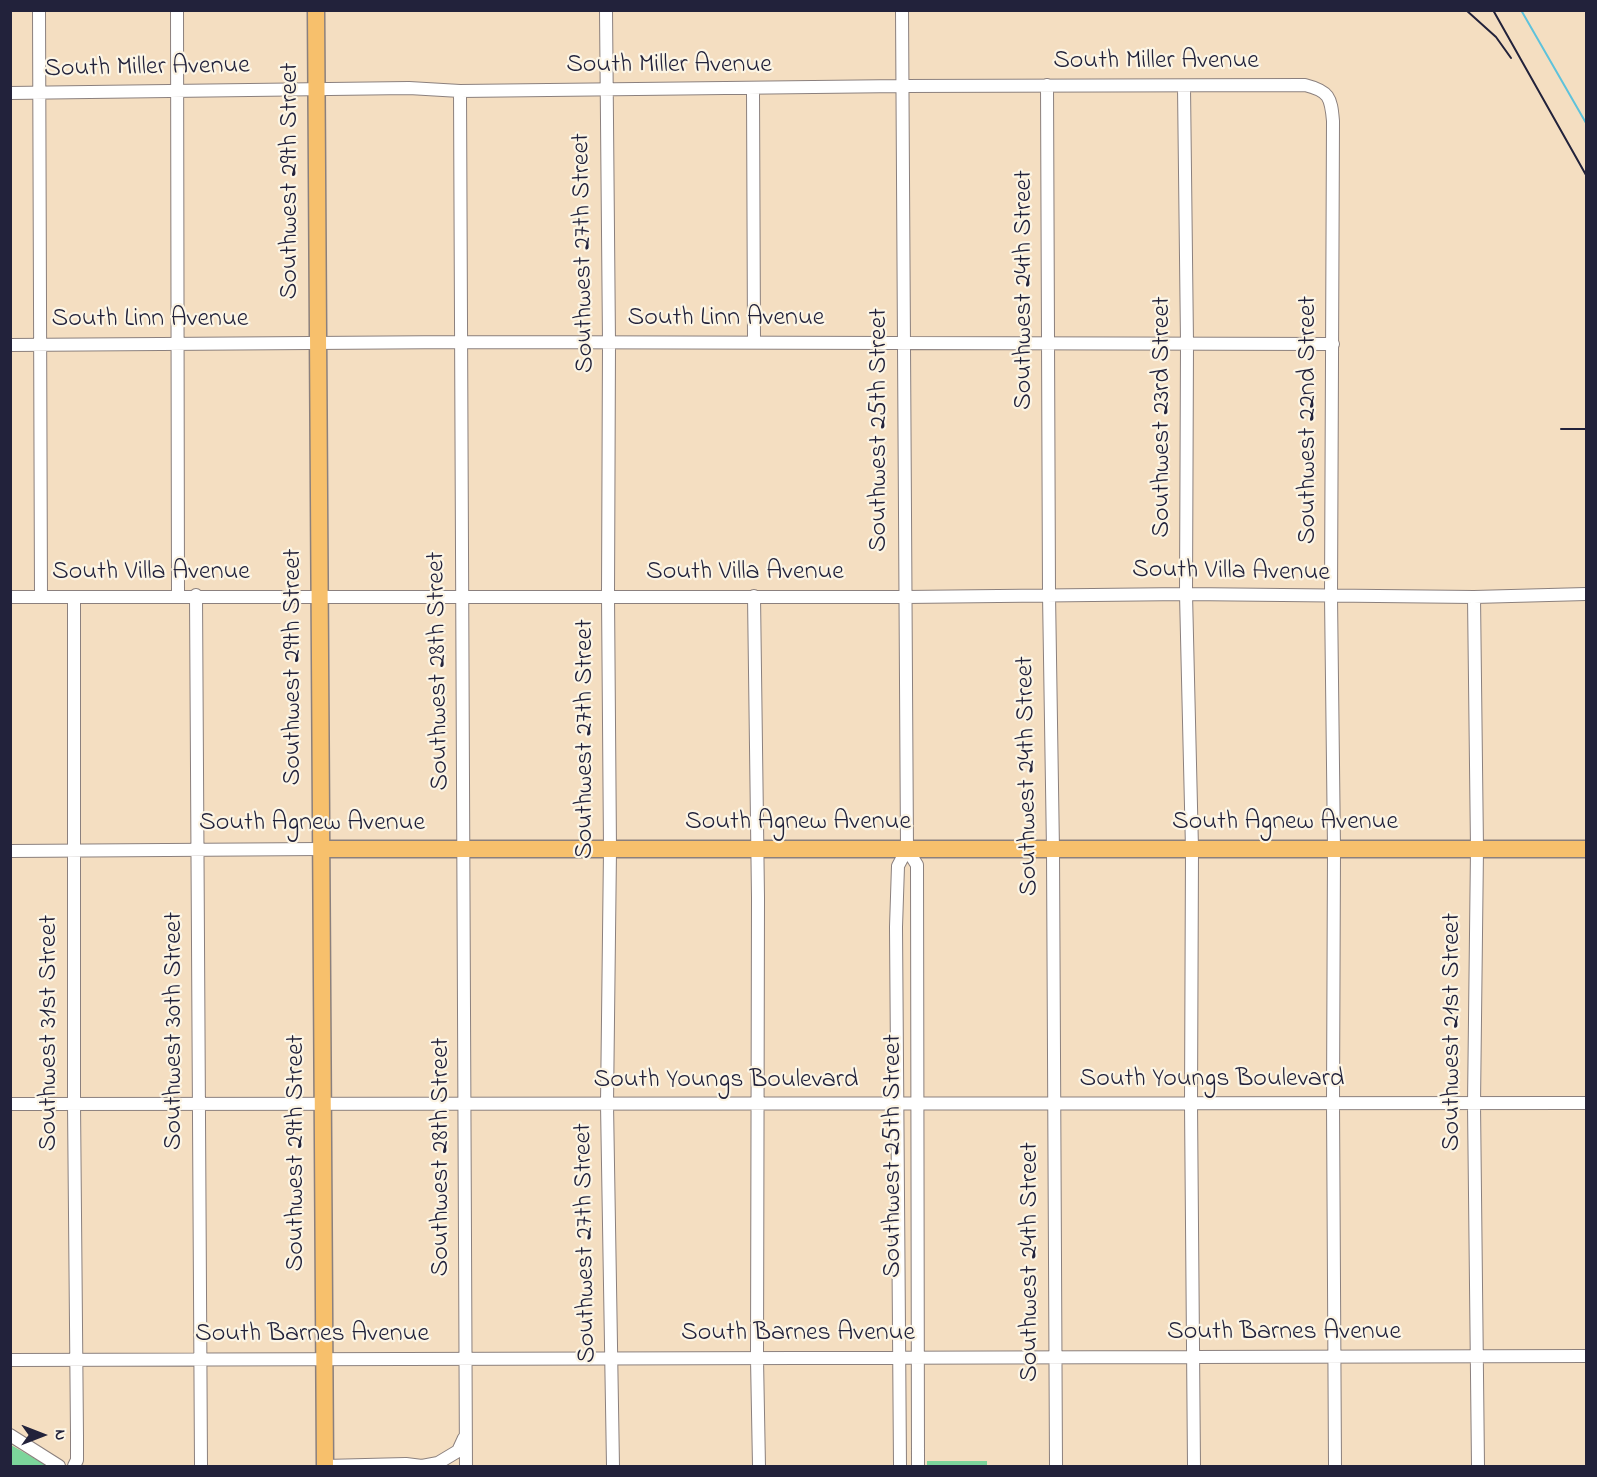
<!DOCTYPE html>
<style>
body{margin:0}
#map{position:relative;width:1597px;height:1477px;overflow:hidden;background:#f4dec1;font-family:"Indie Flower",sans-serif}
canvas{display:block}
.frame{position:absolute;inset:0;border:12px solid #22223b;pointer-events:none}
.north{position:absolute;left:12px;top:1405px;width:60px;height:60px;-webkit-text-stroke:4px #fcf5e5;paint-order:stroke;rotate:90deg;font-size:16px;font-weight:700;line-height:24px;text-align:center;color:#22223b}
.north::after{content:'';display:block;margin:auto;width:21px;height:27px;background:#22223b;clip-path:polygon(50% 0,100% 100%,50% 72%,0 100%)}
</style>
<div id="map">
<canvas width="1597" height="1477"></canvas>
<div class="frame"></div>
<div class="north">N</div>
</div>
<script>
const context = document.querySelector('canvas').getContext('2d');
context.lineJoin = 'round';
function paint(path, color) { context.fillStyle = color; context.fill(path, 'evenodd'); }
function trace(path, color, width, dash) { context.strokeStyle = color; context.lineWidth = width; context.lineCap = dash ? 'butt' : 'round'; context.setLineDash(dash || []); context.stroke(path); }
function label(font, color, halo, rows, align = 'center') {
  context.font = font + ' "Indie Flower",sans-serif'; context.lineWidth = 4.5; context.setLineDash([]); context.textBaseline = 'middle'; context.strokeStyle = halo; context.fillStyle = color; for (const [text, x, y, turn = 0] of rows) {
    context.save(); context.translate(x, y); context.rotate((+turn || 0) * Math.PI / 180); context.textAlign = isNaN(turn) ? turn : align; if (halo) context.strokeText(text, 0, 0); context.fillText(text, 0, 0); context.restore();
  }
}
const green = new Path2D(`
 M 11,1445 L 48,1466 L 11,1466 Z
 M 927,1461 L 987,1461 L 987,1466 L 927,1466 Z`);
const stream = new Path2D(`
 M 1521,10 L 1586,123`);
const minor = new Path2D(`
 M 39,10 L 41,596
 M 177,10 L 178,596
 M 606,10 L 609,343 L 608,596 L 610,850 L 607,1104 L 613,1466
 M 1047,85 L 1049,594 L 1053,850 L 1056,1466
 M 1184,87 L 1187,343 L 1186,594 L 1192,849 L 1191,1104 L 1194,1466
 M 753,89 L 754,342
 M 460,91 L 466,1466
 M 10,93 L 409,88 L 460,91 L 902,86 L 1305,85 C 1329,91 1331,97 1333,121 L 1331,596 L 1334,849 L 1333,1103 L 1335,1466
 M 10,345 L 462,342 L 1333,344
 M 196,595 L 201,1466
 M 754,596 L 758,898 L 757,1359 L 759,1466
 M 10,597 L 905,597 L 1186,594 L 1474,597 L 1586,594
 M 1474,597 L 1477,849 L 1474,1104 L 1478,1466
 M 74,598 L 74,1104 L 77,1435 L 77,1460 L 74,1466
 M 907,849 L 917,865 L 918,1466
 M 10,851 L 322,849
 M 10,1104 L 1586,1103
 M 10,1360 L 1586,1356
 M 10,1435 L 59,1466
 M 325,1466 L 406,1464 L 422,1466 L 438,1463 L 458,1451 L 464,1438
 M 900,1466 L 896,927 L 898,866 L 907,849 L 902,10`);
const major = new Path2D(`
 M 316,10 L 325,1466
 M 322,849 L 1586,849`);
const rail = new Path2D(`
 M 1466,10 L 1496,37 L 1511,58
 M 1493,10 L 1586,175
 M 1561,429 L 1586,429`);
const streetNames = [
 ["South Miller Avenue",1156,63],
 ["South Miller Avenue",669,67],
 ["South Miller Avenue",147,69,-1],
 ["Southwest 29th Street",292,181,-90],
 ["Southwest 27th Street",585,253,-91],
 ["Southwest 24th Street",1026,290,-90],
 ["South Linn Avenue",726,320],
 ["South Linn Avenue",150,321],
 ["Southwest 23rd Street",1164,417,-90],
 ["Southwest 22nd Street",1310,420,-90],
 ["Southwest 25th Street",881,430,-90],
 ["South Villa Avenue",1231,573,1],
 ["South Villa Avenue",151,574],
 ["South Villa Avenue",745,574],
 ["Southwest 29th Street",295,667,-90],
 ["Southwest 28th Street",440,671,-91],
 ["Southwest 27th Street",587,739,-90],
 ["Southwest 24th Street",1029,776,-91],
 ["South Agnew Avenue",798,824],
 ["South Agnew Avenue",1285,824],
 ["South Agnew Avenue",312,825],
 ["Southwest 30th Street",176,1031,-90],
 ["Southwest 21st Street",1454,1032,-90],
 ["Southwest 31st Street",51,1033,-90],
 ["South Youngs Boulevard",1212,1081],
 ["South Youngs Boulevard",726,1082],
 ["Southwest 29th Street",298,1153,-90],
 ["Southwest 25th Street",895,1156,-90],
 ["Southwest 28th Street",443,1157,-90],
 ["Southwest 27th Street",587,1243,-91],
 ["Southwest 24th Street",1032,1262,-90],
 ["South Barnes Avenue",1284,1334],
 ["South Barnes Avenue",798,1335],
 ["South Barnes Avenue",312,1336]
];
paint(green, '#7cd59b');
trace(stream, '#5ec2db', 2);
trace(minor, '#8b807e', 14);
trace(major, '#8b807e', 19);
trace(minor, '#fff', 12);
trace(major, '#f7c06c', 16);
trace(rail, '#22223b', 2);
label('26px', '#22223b', '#fcf5e5', streetNames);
</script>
